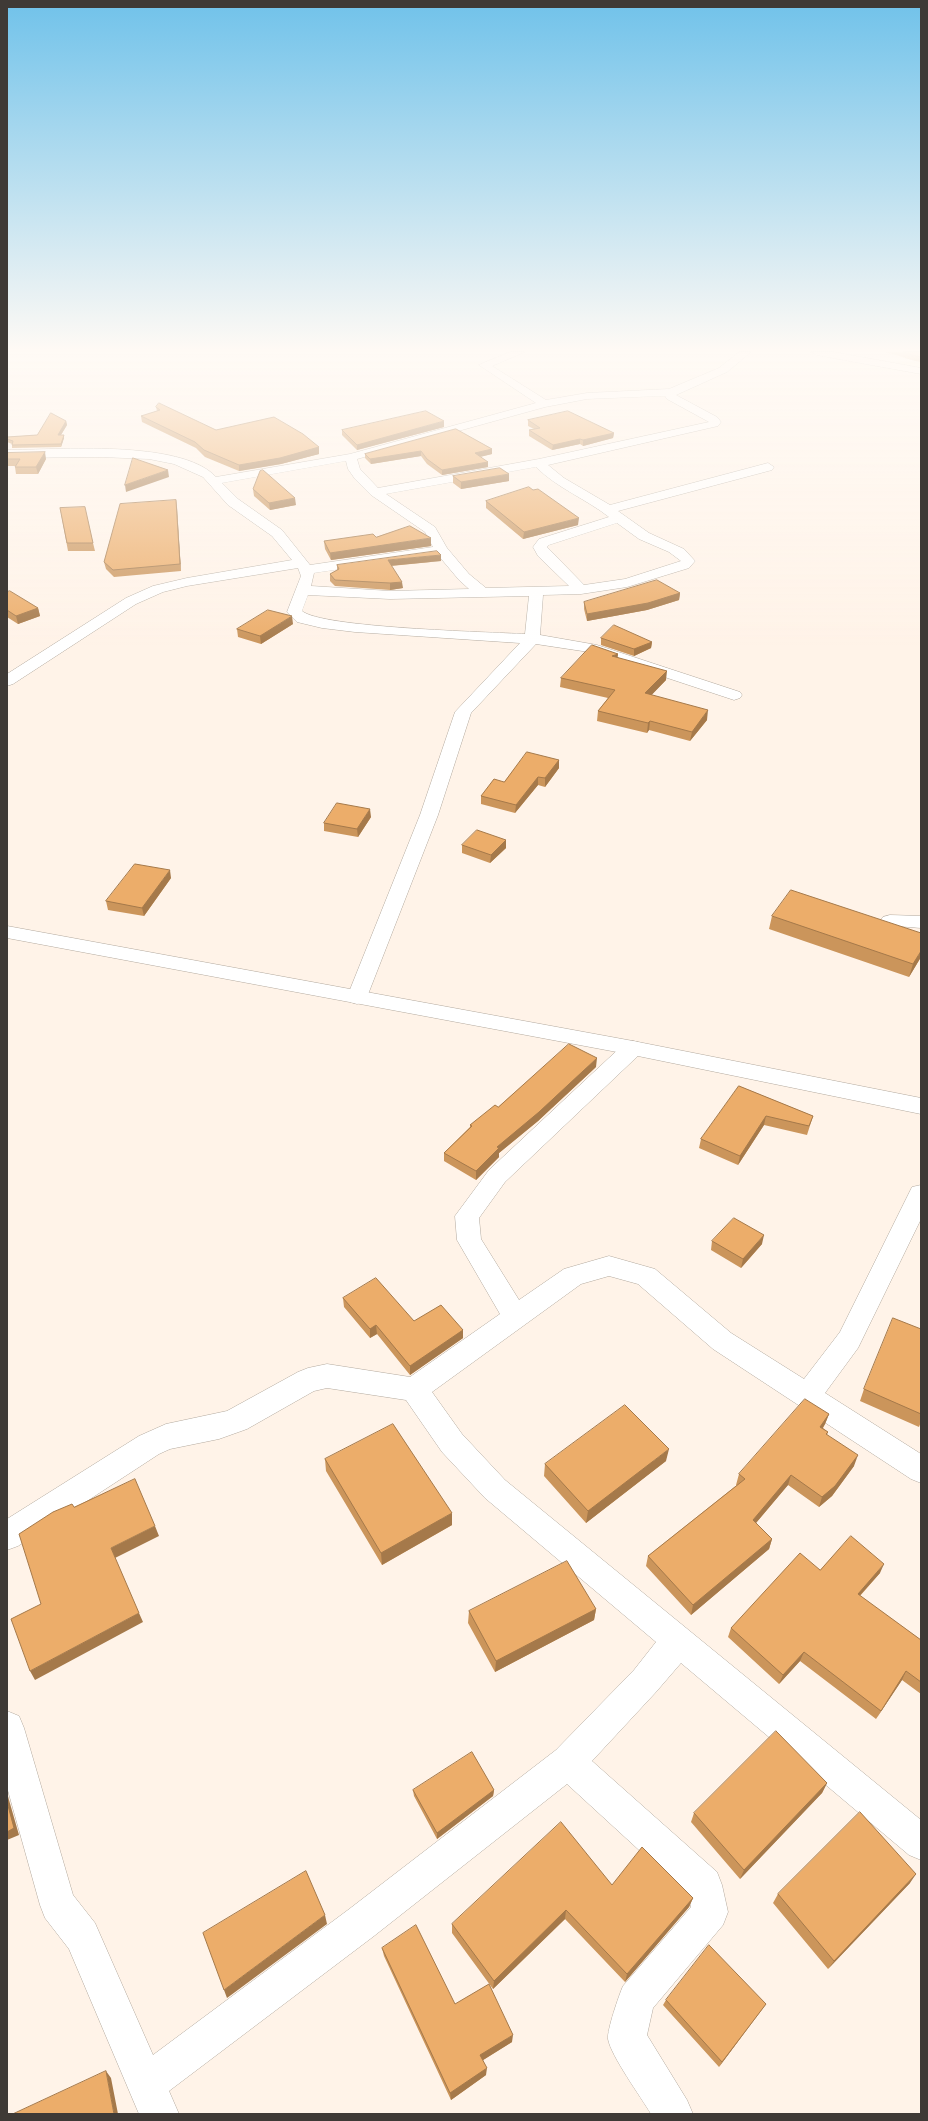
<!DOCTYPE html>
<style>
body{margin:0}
#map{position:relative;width:928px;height:2121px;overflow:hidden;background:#fff3e8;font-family:"Source Sans 3",sans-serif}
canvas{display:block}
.frame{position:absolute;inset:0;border:8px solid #3f3a36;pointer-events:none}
</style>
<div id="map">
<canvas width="928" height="2121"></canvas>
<div class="frame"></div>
</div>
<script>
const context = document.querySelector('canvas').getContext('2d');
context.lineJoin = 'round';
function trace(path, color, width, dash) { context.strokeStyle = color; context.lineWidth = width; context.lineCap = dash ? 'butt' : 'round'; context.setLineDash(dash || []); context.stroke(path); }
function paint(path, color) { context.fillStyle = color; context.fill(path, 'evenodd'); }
const minor = new Path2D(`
 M 510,352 L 525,352 L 492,366 L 546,400 L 587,393 L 669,389 L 719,368 L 739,352 L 751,352 L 727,372 L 676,395 L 717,417 L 721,422 L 718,426 L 548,465 L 564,478 L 610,505 L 768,463 L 774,467 L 772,470 L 618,511 L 649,533 L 684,549 L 695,561 L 689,568 L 627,587 L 581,594 L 543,595 L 540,635 L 597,645 L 740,692 L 742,695 L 740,698 L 734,700 L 589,652 L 536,644 L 471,713 L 438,815 L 367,997 L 364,1002 L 357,1004 L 350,1002 L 347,997 L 420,815 L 455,712 L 520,643 L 355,632 L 322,628 L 297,622 L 287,612 L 301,576 L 298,568 L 187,586 L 163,592 L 136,604 L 13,684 L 7,686 L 7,674 L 126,598 L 153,586 L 187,578 L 292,560 L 272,536 L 228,505 L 203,477 L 174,464 L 149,459 L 101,457 L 7,458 L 7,450 C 57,450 181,439 216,477 L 350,454 L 536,403 L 479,365 ZM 665,396 L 667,399 L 709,422 L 539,459 L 378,488 L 360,469 L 357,459 L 545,407 L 587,399 ZM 346,461 L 348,469 L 355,479 L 371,495 L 425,532 L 433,547 L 310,565 L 282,530 L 238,499 L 222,483 ZM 536,467 C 557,488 586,499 609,517 L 539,539 L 533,547 L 538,556 L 569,586 L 486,588 L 469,574 L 447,548 L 435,527 L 386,494 ZM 617,523 L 639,539 L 669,552 L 681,561 L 625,579 L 584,585 L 547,547 L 549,545 ZM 438,555 L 459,580 L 469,589 L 390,591 L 311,586 L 314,573 ZM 308,595 L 390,599 L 529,596 L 525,634 C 489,632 321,628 302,611 Z
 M 811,352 L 834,352 L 921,368 L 921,374 L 816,355 Z
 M 890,915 L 921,916 L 921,928 L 883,925 L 880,921 L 883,917 Z
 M 633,1041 L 641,1043 L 644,1048 L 641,1053 L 505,1182 L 479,1218 L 481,1239 L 519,1300 L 564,1269 L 609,1256 L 655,1269 L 731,1333 L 804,1379 L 840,1332 L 912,1187 L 921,1185 L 921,1219 L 858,1348 L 825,1393 L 921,1454 L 921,1483 L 911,1479 L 713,1349 L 638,1284 L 609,1276 L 581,1284 L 432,1392 L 462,1434 L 505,1480 L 921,1820 L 921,1860 L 909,1855 L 681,1663 L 656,1692 L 592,1761 L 717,1872 L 722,1885 L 728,1912 L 723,1925 L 653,2008 L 647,2035 L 687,2100 L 693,2114 L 651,2114 C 641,2097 611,2056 608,2039 C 607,2030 619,1995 623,1986 L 691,1907 L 688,1895 L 567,1784 L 374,1936 L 169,2091 L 179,2114 L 139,2114 L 69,1949 L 45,1918 L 40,1905 L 7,1787 L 7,1711 L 19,1716 L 24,1728 L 73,1895 L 95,1923 L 153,2055 L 348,1910 L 556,1750 L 634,1670 L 656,1642 L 485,1498 L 442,1452 L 406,1400 L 327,1388 L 314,1391 L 247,1429 L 219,1439 L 170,1449 L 159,1454 L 18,1546 L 7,1550 L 7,1519 L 139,1436 L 166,1424 L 227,1411 L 298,1372 L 308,1368 L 327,1364 L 410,1377 L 500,1314 L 457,1240 L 455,1216 L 489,1170 L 625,1043 Z`);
const major = new Path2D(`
 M 7,926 L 633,1041 L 921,1098 L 921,1114 L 633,1055 L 7,938 Z`);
const wall = new Path2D(`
 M 886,352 L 921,352 L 921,362 L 915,361 Z
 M 156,407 L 216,430 L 319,447 L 319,454 L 281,464 L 239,471 L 205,457 L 196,448 L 142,422 L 141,416 L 157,411 Z
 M 528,420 L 614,433 L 613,438 L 583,446 L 580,444 L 552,450 L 529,436 L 529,430 L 534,429 L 528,426 Z
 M 66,421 L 67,425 L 61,435 L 64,435 L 64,438 L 61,447 L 12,448 L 12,444 L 7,442 L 7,437 L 37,435 Z
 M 444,427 L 357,450 L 342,435 L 342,430 Z
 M 456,429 L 492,449 L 492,454 L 480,457 L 488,462 L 488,467 L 442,475 L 427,464 L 421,456 L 371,464 L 365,458 L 365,454 Z
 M 7,453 L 46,459 L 38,474 L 16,474 L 15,467 L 16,466 L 7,466 Z
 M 453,476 L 509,481 L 461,489 L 453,483 Z
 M 253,489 L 296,505 L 270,510 L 254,496 Z
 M 176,500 L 181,571 L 114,577 L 106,569 L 104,562 Z
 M 486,501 L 578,525 L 523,539 L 486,508 Z
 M 60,508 L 93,543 L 95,551 L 68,551 Z
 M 376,537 L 431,546 L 331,560 L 325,549 L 324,541 Z
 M 441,561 L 391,566 L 403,588 L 390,590 L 335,586 L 330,581 L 330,574 L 337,570 L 337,565 Z
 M 7,592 L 38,608 L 40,616 L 18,624 L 7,617 Z
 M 680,593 L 679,600 L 647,610 L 587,621 L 584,609 L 584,602 Z
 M 293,624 L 261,644 L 238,637 L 237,629 Z
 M 601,638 L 652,642 L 651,648 L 634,656 L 601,645 Z
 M 618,654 L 617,657 L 666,680 L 651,695 L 707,720 L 690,741 L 649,730 L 647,733 L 597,721 L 598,711 L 608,698 L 560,687 L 561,678 Z
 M 559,760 L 559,768 L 545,787 L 538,785 L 515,813 L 481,804 L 481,796 L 504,782 Z
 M 371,817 L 358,837 L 324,831 L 324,823 Z
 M 462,845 L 506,848 L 490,863 L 462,853 Z
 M 171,878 L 144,916 L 108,910 L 106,901 Z
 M 772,916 L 921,957 L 909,977 L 769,929 Z
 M 596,1067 L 538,1121 L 499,1153 L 499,1157 L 476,1180 L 444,1161 L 444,1153 L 470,1127 L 470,1125 L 498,1107 Z
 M 739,1086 L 813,1116 L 807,1135 L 764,1125 L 738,1165 L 699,1148 L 701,1139 Z
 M 712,1241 L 762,1244 L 741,1268 L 711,1250 Z
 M 343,1298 L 414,1321 L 463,1330 L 463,1338 L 410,1375 L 377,1334 L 370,1338 L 344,1307 Z
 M 921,1329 L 921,1422 L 919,1427 L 860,1401 L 864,1389 Z
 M 829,1414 L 825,1424 L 823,1428 L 828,1432 L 827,1435 L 854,1466 L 832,1496 L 819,1507 L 788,1485 L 756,1523 L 772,1539 L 769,1549 L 691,1615 L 646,1566 L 648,1556 L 737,1485 L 736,1485 L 739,1474 Z
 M 325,1459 L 452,1525 L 382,1565 L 326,1471 Z
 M 666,1461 L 586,1523 L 544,1476 L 545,1464 Z
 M 820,1570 L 880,1573 L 860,1596 L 921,1640 L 921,1694 L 902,1680 L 876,1719 L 800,1661 L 779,1684 L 728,1637 L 731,1628 Z
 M 596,1609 L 594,1620 L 495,1672 L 468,1623 L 469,1611 Z
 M 827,1783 L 822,1793 L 740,1879 L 691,1822 L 694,1813 Z
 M 413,1790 L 494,1790 L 493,1796 L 437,1839 L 414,1796 Z
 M 910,1883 L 828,1969 L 773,1903 L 778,1894 Z
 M 612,1885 L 693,1898 L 689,1907 L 625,1982 L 565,1919 L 493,1989 L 452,1933 L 452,1924 Z
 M 382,1948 L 455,2004 L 512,2042 L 483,2060 L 486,2075 L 451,2100 L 384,1956 Z
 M 666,2000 L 766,2004 L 719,2067 L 663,2005 Z`);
const shadedWall = new Path2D(`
 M 66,421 L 67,425 L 59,438 L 58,435 Z
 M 444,421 L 444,427 L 357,450 L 357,445 Z
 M 614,433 L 613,438 L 583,446 L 583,440 Z
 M 64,435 L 64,438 L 61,447 L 61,444 Z
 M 580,439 L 580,444 L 552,450 L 553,445 Z
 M 319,447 L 319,454 L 281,464 L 239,471 L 239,465 Z
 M 492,449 L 492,454 L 475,458 L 475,453 Z
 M 421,451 L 421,456 L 371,464 L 370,459 Z
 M 45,452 L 46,459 L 38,474 L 36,467 Z
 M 488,462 L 488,467 L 442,475 L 442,470 Z
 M 168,470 L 169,477 L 126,492 L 125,485 Z
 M 509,474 L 509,481 L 461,489 L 461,482 Z
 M 295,498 L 296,505 L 270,510 L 269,503 Z
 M 176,500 L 177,507 L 181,571 L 180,564 Z
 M 579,518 L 578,525 L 523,539 L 524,532 Z
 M 431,538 L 431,546 L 331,560 L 330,553 Z
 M 441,555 L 441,561 L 388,566 L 388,560 Z
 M 402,582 L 403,588 L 390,590 L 390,583 Z
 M 680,593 L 679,600 L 647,610 L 587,621 L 587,614 Z
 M 38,608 L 40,616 L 18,624 L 16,616 Z
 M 292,616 L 293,624 L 261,644 L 260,636 Z
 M 652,642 L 651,648 L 634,656 L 634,649 Z
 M 618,654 L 617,663 L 612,656 Z
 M 667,671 L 666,680 L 644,703 L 645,693 Z
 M 708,710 L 707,720 L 690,741 L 692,732 Z
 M 650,721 L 649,730 L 647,733 L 648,723 Z
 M 559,760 L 559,768 L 545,787 L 545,778 Z
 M 538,777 L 538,785 L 515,813 L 516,805 Z
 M 370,809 L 371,817 L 358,837 L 357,829 Z
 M 506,840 L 506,848 L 490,863 L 491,855 Z
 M 170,870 L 171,878 L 144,916 L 142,908 Z
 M 921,951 L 921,957 L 909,977 L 913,964 Z
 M 597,1058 L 596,1067 L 538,1121 L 499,1153 L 499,1157 L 476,1180 L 476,1171 L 497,1147 Z
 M 766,1116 L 764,1125 L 738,1165 L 740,1156 Z
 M 764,1235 L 762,1244 L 741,1268 L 743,1259 Z
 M 376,1325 L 377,1334 L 370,1338 L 370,1329 Z
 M 463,1330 L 463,1338 L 410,1375 L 410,1366 Z
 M 829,1414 L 825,1424 L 817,1437 L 820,1427 Z
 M 669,1449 L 666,1461 L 586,1523 L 588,1511 Z
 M 858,1455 L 854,1466 L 832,1496 L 819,1507 L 822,1497 Z
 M 791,1475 L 788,1485 L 750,1530 L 753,1520 Z
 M 452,1513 L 452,1525 L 382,1565 L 381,1553 Z
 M 155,1526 L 159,1536 L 115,1558 L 111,1548 Z
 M 772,1539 L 769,1549 L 691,1615 L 693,1605 Z
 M 884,1564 L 880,1573 L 853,1603 L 858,1594 Z
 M 596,1609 L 594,1620 L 495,1672 L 496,1661 Z
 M 139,1613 L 143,1622 L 35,1680 L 30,1671 Z
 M 804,1652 L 800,1661 L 779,1684 L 783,1675 Z
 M 906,1671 L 902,1680 L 876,1719 Z
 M 827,1783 L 822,1793 L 740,1879 L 744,1870 Z
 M 494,1790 L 493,1796 L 437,1839 L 437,1833 Z
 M 7,1793 L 19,1835 L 7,1840 Z
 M 916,1874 L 910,1883 L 828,1969 L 834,1961 Z
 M 693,1898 L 689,1907 L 625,1982 L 627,1974 Z
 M 566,1910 L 565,1919 L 493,1989 L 494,1981 Z
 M 325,1915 L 327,1924 L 227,1998 L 224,1990 Z
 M 766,2004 L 762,2009 L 719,2067 L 722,2062 Z
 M 513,2035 L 512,2042 L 480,2062 L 480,2055 Z
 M 487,2068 L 486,2075 L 451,2100 L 450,2093 Z
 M 106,2071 L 111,2078 L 118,2114 L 114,2114 Z`);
const building = new Path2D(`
 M 903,352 L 921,352 L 921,357 L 916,356 Z
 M 159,403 L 216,430 L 274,417 L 303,434 L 319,447 L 280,458 L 239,465 L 204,450 L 195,442 L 141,416 L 160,410 L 156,407 Z
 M 426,411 L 444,421 L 357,445 L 342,430 Z
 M 568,411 L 614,433 L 583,440 L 580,439 L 553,445 L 529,430 L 540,428 L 528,420 Z
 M 51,413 L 66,421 L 58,435 L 64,435 L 61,444 L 12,445 L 13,441 L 7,439 L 7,437 L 37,435 Z
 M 456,429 L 492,449 L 475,453 L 488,462 L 442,470 L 427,459 L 421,451 L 370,459 L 365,454 Z
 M 45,452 L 36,467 L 15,467 L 20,459 L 7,459 L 7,453 Z
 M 133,458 L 168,470 L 125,485 Z
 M 500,468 L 509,474 L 461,482 L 453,476 Z
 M 263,470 L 295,498 L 269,503 L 253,489 L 260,471 Z
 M 529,487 L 533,490 L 538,489 L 579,518 L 524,532 L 486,501 Z
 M 176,500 L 180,564 L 113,570 L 104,562 L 120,504 Z
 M 85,507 L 93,543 L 67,543 L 60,508 Z
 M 410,526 L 431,538 L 330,553 L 324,541 L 373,534 L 376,537 Z
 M 437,551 L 441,555 L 388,560 L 402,582 L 390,583 L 335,580 L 330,574 L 339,569 L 337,565 Z
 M 657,580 L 680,593 L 648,603 L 587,614 L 584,602 Z
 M 10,591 L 38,608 L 16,616 L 7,610 L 7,592 Z
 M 268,610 L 292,616 L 260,636 L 237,629 Z
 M 614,625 L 652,642 L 634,649 L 601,638 Z
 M 592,645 L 618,654 L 612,656 L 667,671 L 645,693 L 708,710 L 692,732 L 650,721 L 648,723 L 598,711 L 615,690 L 561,678 Z
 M 527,752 L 559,760 L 545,778 L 538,777 L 516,805 L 481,796 L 494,779 L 504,782 Z
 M 337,803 L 370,809 L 357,829 L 324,823 Z
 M 477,830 L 506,840 L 491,855 L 462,845 Z
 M 135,864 L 170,870 L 142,908 L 106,901 Z
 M 791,890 L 921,933 L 921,951 L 913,964 L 772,916 Z
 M 569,1044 L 597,1058 L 539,1112 L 497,1147 L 499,1148 L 476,1171 L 444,1153 L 472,1126 L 470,1125 L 495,1105 L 498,1107 Z
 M 739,1086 L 813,1116 L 809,1126 L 766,1116 L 740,1156 L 701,1139 Z
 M 734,1218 L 764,1235 L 743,1259 L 712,1241 Z
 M 376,1278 L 414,1321 L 441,1305 L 463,1330 L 410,1366 L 376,1325 L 370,1329 L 343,1298 Z
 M 893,1318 L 921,1329 L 921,1414 L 864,1389 Z
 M 805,1399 L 829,1414 L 820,1427 L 828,1432 L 826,1434 L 858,1455 L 835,1486 L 822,1497 L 791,1475 L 753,1520 L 772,1539 L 693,1605 L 648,1556 L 745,1479 L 739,1474 Z
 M 625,1405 L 669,1449 L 588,1511 L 545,1464 Z
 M 393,1424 L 452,1513 L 381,1553 L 325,1459 Z
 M 135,1479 L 155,1526 L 111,1548 L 139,1613 L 30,1671 L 11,1619 L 41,1604 L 19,1534 L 53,1512 L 72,1504 L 74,1507 Z
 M 851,1536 L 884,1564 L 858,1594 L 921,1640 L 921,1682 L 906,1671 L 881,1711 L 804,1652 L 783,1675 L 731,1628 L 800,1553 L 820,1570 Z
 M 567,1561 L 596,1609 L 496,1661 L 469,1611 Z
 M 776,1731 L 827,1783 L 744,1870 L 694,1813 Z
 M 472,1752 L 494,1790 L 437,1833 L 413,1790 Z
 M 7,1802 L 14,1828 L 7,1832 Z
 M 860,1812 L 916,1874 L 834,1961 L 778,1894 Z
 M 561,1822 L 612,1885 L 642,1847 L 693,1898 L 627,1974 L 566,1910 L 494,1981 L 452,1924 Z
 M 306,1871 L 325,1915 L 224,1990 L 203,1933 Z
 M 416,1925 L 455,2004 L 489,1984 L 513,2035 L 480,2055 L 487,2068 L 450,2093 L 382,1948 Z
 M 709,1945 L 766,2004 L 722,2062 L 666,2000 Z
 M 106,2071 L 114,2114 L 13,2114 Z`);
trace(minor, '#b3a99e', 1);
trace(major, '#b3a99e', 1);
paint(minor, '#fff');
paint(major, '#fff');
paint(wall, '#cb955b');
paint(shadedWall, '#a5794a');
paint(building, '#ecad6a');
trace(building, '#a5794a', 1);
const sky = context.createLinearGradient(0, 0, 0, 649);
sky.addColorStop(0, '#70c2ea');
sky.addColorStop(0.54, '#fffaf5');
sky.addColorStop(1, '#fffaf500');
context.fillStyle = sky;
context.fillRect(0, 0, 928, 649);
</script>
